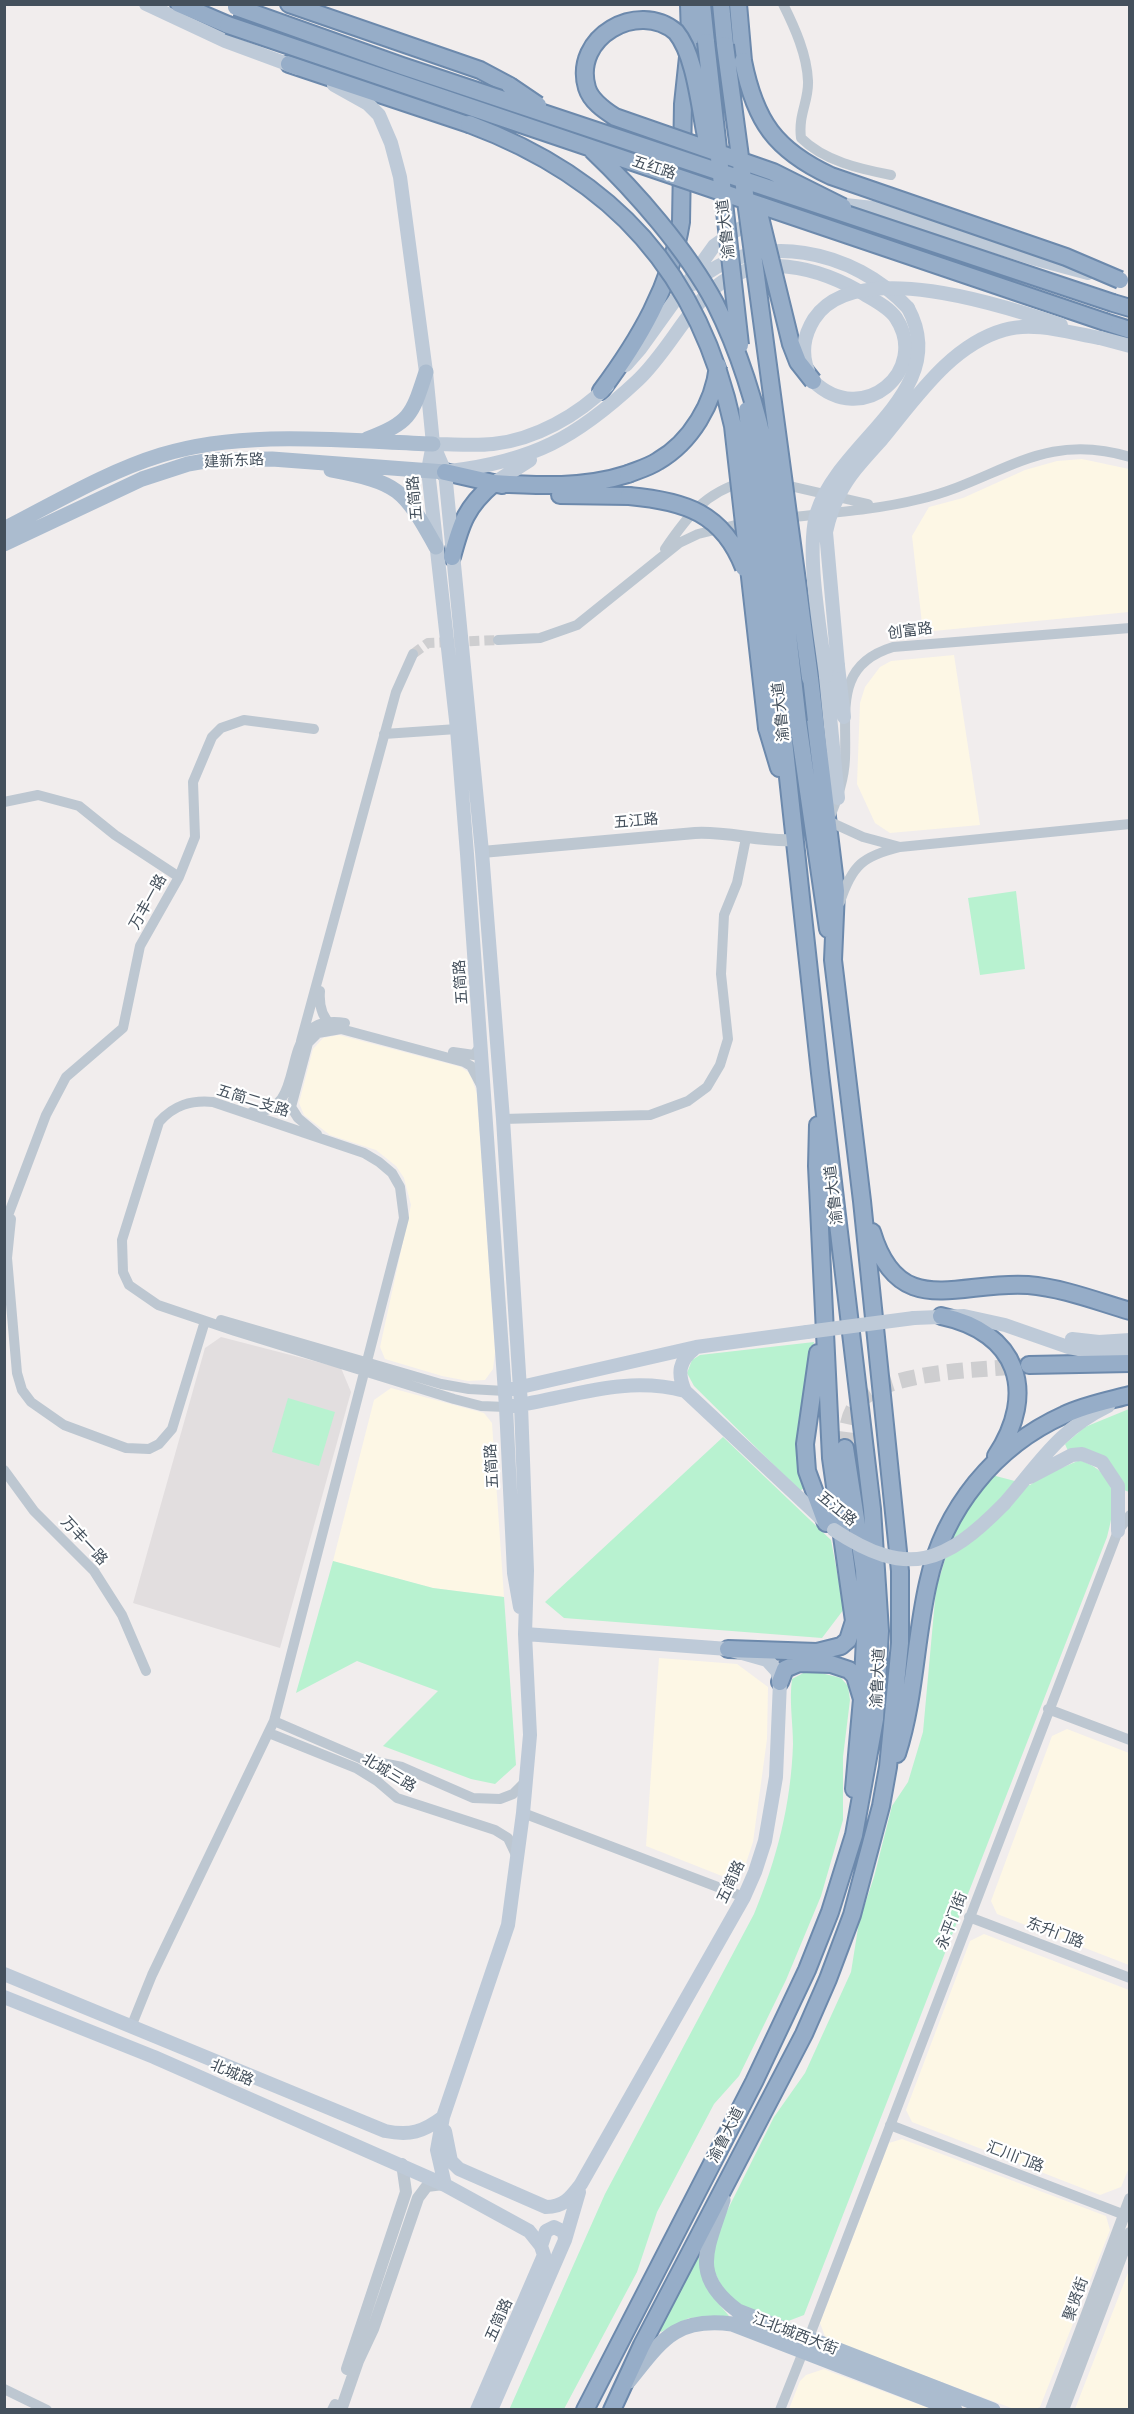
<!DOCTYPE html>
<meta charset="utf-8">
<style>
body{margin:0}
#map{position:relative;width:1134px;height:2414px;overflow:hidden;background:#f1eded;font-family:Quicksand,sans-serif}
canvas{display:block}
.frame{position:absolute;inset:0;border:6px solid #44505c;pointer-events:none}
</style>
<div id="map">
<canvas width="1134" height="2414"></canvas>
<div class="frame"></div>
</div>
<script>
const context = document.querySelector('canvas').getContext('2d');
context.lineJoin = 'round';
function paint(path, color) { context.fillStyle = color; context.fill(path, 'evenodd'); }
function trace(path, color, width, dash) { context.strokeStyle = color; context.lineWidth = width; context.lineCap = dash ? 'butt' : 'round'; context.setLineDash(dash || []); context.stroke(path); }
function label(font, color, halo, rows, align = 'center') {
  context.font = font + ' Quicksand,"Noto Sans SC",sans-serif'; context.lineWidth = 4.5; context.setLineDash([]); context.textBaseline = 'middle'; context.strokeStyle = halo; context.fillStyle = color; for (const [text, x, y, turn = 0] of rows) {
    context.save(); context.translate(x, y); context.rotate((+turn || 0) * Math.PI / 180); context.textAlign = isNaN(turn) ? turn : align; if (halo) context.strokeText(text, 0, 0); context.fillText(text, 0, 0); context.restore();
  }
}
const commercial = new Path2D(`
 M 1082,459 L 1129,469 L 1129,612 L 923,632 L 912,536 L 929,507 L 963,498 L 1025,470 L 1057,461 Z
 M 954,655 L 980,825 L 890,833 L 875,823 L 857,784 L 860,703 L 865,687 L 880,667 L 891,661 Z
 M 339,1035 L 461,1067 L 468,1072 L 472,1079 L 477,1094 L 495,1352 L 493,1369 L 485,1380 L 468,1381 L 442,1376 L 385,1359 L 380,1347 L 411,1205 L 404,1178 L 396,1166 L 376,1150 L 330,1135 L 304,1115 L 299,1103 L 313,1049 L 323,1038 Z
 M 391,1388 L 484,1413 L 492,1423 L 504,1597 L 433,1588 L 333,1561 L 374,1400 Z
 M 659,1658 L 737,1664 L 768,1687 L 767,1739 L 753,1842 L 745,1866 L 727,1878 L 646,1846 Z
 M 1067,1729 L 1129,1753 L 1129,1965 L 997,1914 L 991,1901 L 1052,1736 Z
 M 984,1934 L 1129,1990 L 1130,2165 L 1121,2187 L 1100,2195 L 912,2122 L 906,2110 L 970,1941 Z
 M 902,2139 L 1106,2216 L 1110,2230 L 1040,2407 L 1035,2409 L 1014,2409 L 826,2339 L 820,2323 L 889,2143 Z
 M 1129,2270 L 1129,2409 L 1075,2409 Z
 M 824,2369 L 831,2372 L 931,2409 L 789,2409 L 800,2381 L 806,2375 Z`);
const education = new Path2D(`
 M 221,1337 L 341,1368 L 351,1392 L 280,1648 L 133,1603 L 205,1348 Z`);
const green = new Path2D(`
 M 1016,891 L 1025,969 L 980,975 L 968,898 Z
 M 814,1342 L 798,1445 L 805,1487 L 800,1491 L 694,1386 L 687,1373 L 692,1360 L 700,1355 Z
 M 288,1398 L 335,1412 L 319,1466 L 272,1452 Z
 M 1129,1409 L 1129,1492 L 1124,1490 C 1107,1463 1104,1447 1068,1451 L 1065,1444 L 1085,1427 Z
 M 723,1437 L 831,1540 L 844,1609 L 822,1638 L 564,1618 L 545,1602 Z
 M 1080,1460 C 1119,1475 1117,1500 1107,1537 L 804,2315 L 783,2323 L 739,2304 L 725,2293 L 712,2267 L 713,2250 L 722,2221 L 774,2117 L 805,2073 L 851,1972 L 859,1922 L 874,1877 L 892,1806 L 908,1782 L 923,1732 L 936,1589 L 957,1520 L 992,1475 L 1030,1485 L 1045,1475 Z
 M 333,1561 L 433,1588 L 504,1597 L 516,1765 L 495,1784 L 471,1779 L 383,1746 L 438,1691 L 357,1661 L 296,1693 Z
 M 809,1670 L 841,1678 L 848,1686 L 850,1700 L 843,1757 L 843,1820 L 821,1896 L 786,1980 L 739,2076 L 714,2104 L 657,2212 L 637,2272 L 564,2409 L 509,2410 L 605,2194 L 754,1914 C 777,1859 791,1804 793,1744 C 793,1723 789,1701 792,1679 Z
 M 698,2255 L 713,2297 L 729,2316 L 689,2318 L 661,2332 L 659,2330 Z`);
const minorTunnel = new Path2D(`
 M 413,654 L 428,643 L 498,640`);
const trunkTunnel = new Path2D(`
 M 845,1448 C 846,1434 847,1420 854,1408 C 877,1370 983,1370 1025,1366`);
const minor = new Path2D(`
 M 783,4 C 795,28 807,55 808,81 C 809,101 798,114 801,138 C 824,161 860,169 891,175
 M 781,484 L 868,504
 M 784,518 C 829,513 876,510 920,499 C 1000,480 1041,430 1130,457
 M 665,549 C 687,517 705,492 744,482
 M 498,640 L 540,638 L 577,625 L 679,543 L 698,534 L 748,522
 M 384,734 L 457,729
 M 4,802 L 38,795 L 79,806 L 115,835 L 179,877
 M 900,847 L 1130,824
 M 840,902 C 852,865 863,856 900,847 L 863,837 L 828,821 C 837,801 844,781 845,759 C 847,711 834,665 893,647 L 1130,628
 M 320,991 C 319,1004 321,1017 332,1025
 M 301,1041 L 396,692 L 413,654
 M 453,1052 L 474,1055 L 482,1044
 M 252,1112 C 315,1114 270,1011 345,1023
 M 503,1119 L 650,1115 L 688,1101 L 707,1087 L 720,1065 L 728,1039 L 721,974 L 724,915 L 737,883 L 746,838
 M 317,1134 L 298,1118 L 291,1107 L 308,1043 L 318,1033 L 341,1029 L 464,1062 L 471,1066 L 482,1087
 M 11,1219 L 7,1258 L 17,1373 L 22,1390 L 31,1402 L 64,1425 L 126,1448 L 149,1449 L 159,1444 L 172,1429 L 205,1321
 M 4,1226 L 46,1115 L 66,1077 L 123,1028 L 140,946 L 179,877 L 195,837 L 193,782 L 212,737 L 221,728 L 244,720 L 314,729
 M 221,1320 L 441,1384 L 469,1389 L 505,1391
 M 4,1470 L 34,1511 L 94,1571 L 122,1615 L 146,1671
 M 1048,1709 L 1130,1740
 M 274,1721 L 362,1759 L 402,1767 L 473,1798 L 500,1799 L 513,1794 L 526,1781
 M 269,1733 L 356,1768 L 377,1781 L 397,1798 L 495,1830 L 508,1838 L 517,1857
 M 523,1813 L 744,1897
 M 969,1917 L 1130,1978
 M 131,2027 L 152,1975 L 274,1721 L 404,1218 L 400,1187 L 392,1173 L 379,1162 L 364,1153 L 213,1102 C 191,1100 174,1105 159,1122 L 122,1240 L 123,1272 L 129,1285 L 158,1305 L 235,1331 L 454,1399 L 481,1406 L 506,1407
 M 890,2125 L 1130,2217
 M 808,2340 L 1118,1531 L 1130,1515
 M 4,2389 L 47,2410
 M 332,2410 L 335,2404
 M 780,2410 L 803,2352`);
const tertiary = new Path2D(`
 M 482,852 L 695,833 C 728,831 760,842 794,840
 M 347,2369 L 406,2192 L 402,2164
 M 341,2410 L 358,2361 L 373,2329 L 418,2198 L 427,2186 L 443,2184
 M 1051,2410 L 1130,2199
 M 1063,2410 L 1130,2233`);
const secondary = new Path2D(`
 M 146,4 L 225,41 L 298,68
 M 334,85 L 368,104 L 379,115 L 391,143 L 400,177 L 426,372 L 433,444 L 445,472 L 482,852 L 503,1119 L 521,1405 L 527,1571 L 525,1634 L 530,1735 L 523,1813 L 508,1925 L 443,2117 L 437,2150 L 445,2185
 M 779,213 L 836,204 L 873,208 L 1036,259 L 1088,273
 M 693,284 C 756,227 855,250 908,308
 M 1100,338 L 1130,346
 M 626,365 L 640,349 L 714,246 L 735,231 L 756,221
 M 433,444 L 428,470 L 457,729 L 467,854 L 506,1407 L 514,1573 L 520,1607
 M 433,444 C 453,444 474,446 493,444 C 534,440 579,415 607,386
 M 450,471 C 533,461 576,438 637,381 C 684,337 700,265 778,266 C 807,267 834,277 859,291 C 871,299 888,306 896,318 C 930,370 863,429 813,381
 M 494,483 L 530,460
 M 838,666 L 844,717
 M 826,676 L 838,798
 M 914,1318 L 964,1316 L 1005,1325 L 1068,1347 L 1088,1351 L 1130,1349
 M 1072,1339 L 1099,1342 L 1130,1340
 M 512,1389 L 696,1347 L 807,1332
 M 685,1391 C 677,1373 679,1361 694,1349
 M 513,1406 C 573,1397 624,1375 685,1391 L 826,1523
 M 1030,1477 L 1072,1455 L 1082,1454 L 1102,1462 L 1118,1486 L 1118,1531
 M 1004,1504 C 1039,1464 1058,1430 1108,1406
 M 4,1974 L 385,2131 C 410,2136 423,2132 443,2117
 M 4,1997 L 154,2057 L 445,2185 L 529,2231 L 541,2246 L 544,2255 L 477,2410
 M 445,2131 L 451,2161 L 459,2169 L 546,2207 C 564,2207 571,2197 581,2184 L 744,1897 L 755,1872 L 765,1841 L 776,1777 L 780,1682 L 777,1671 L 767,1660 L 728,1649 L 525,1634
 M 541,2246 L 546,2231 L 554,2227 L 564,2232 L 565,2240
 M 491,2410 L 565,2240 L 579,2192`);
const primary = new Path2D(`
 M 367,439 C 411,422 412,415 426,372
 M 331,470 C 399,483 403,488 436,547
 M 4,529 C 55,503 106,472 161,455 C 245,429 346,441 433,444
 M 4,544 L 142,479 L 188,464 L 211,460 L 272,459 L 445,472
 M 723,2200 C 708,2248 689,2275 738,2311 L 993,2410
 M 629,2381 C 662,2340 675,2317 732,2324 L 955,2410`);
const trunk = new Path2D(`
 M 179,4 L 228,25
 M 289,4 L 480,70 L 510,86
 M 702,4 L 706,42
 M 721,4 L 725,45
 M 738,4 L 743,61
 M 289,64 L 469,124
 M 1113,303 L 1130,308
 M 1105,322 L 1130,330
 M 601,391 C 639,340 671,286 681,222 L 683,104 L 690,38 L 689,4
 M 445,472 L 502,485
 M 560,495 L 629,496
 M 452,557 C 461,523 466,507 494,483 C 539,486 585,488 628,474
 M 798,722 L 828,929
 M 767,728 L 779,768
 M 872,1232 C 899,1322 960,1280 1028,1285 C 1063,1288 1096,1301 1130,1311
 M 941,1316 C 1018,1332 1038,1392 996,1456
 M 818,1353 L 805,1444 L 807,1471 L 826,1523
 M 1029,1365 L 1130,1363
 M 845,1448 L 864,1570 L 866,1618 L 862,1699
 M 728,1649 L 817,1652 L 841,1646 L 848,1640 L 854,1621 L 831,1458 L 817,1166 L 818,1125
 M 780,1682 L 785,1669 L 799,1663 L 831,1664 L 849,1670 L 855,1676 L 862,1699 L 854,1789
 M 897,1754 C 915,1698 915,1640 928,1583 C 944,1509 995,1446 1064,1415 C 1085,1405 1107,1401 1130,1395
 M 585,2410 L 754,2082 L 807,1970 L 830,1912 L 854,1835 L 875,1719 L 880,1631 L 872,1509 L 820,1073 L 782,722
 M 612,2410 L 642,2345 L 804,2034 L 828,1979 L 852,1915 L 881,1806 L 888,1767 L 900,1643 L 900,1571 L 862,1201 L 833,960 L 836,891 L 810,678`);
const secondaryBridge = new Path2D(`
 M 808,371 C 801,353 804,335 814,319 C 855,256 1005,306 1061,325
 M 838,666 L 826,532 C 829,518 833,506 840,493 C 850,473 867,456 882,439 C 916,398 951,345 1004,330 C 1034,321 1070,333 1100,338
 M 826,676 C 821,633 805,550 817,512 C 840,440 953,391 908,308
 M 807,1332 L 914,1318
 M 834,1530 C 908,1579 945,1564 1004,1504`);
const trunkBridge = new Path2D(`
 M 236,7 L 402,66 L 1113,303
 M 228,25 L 1105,322
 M 706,42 L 740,345
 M 725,45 L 810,678
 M 743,61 C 755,121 775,150 831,176 L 1066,257 L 1120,280
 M 510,86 L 538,105
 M 469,124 C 614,178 700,273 733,426 L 767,728
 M 707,141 C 700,111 696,56 676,32 C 638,0 572,37 587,88 C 591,101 604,110 615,117 L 773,172 L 843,207
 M 592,150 C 636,192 686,249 715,303 C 741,354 758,413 769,468 L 798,722
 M 757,205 L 791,344 L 798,362 L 813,381
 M 747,410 L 782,722
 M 628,474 C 638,470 649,467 658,461 C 691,442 714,403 718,366
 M 629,496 C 685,501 723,513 744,568`);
const streetNames = [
 ["五红路",654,168,18],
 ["渝鲁大道",726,229,-97],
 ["建新东路",234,461,-3],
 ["五简路",415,498,-95],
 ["创富路",910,631,-7],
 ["渝鲁大道",781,712,-96],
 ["五江路",636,821,-5],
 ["万丰一路",148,902,-61],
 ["五简路",461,982,-94],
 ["五简二支路",253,1101,17],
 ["渝鲁大道",834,1195,-97],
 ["五简路",492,1466,-93],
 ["五江路",837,1509,39],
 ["万丰一路",84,1541,47],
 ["渝鲁大道",878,1678,-87],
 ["北城三路",389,1773,31],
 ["五简路",731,1882,-65],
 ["永平门街",952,1921,-69],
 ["东升门路",1055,1933,21],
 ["北城路",232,2073,23],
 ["渝鲁大道",726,2135,-63],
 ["汇川门路",1015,2157,21],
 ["聚贤街",1076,2299,-70],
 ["五简路",499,2320,-66],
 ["江北城西大街",795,2334,21]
];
paint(commercial, '#fdf7e5');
paint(education, '#e2dedf');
paint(green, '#b8f2d0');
trace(minorTunnel, '#ceced0', 10, [10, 5]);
trace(trunkTunnel, '#ceced0', 16, [16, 8]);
trace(trunk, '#6c89ac', 20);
trace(minor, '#bdc7d1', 10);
trace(tertiary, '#bdc7d1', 12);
trace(secondary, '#becad8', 14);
trace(primary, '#abbccf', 15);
trace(trunk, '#96adc8', 16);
trace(trunkBridge, '#6c89ac', 20, []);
trace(secondaryBridge, '#becad8', 14);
trace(trunkBridge, '#96adc8', 16);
label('15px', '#44505c', '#fff', streetNames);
</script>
